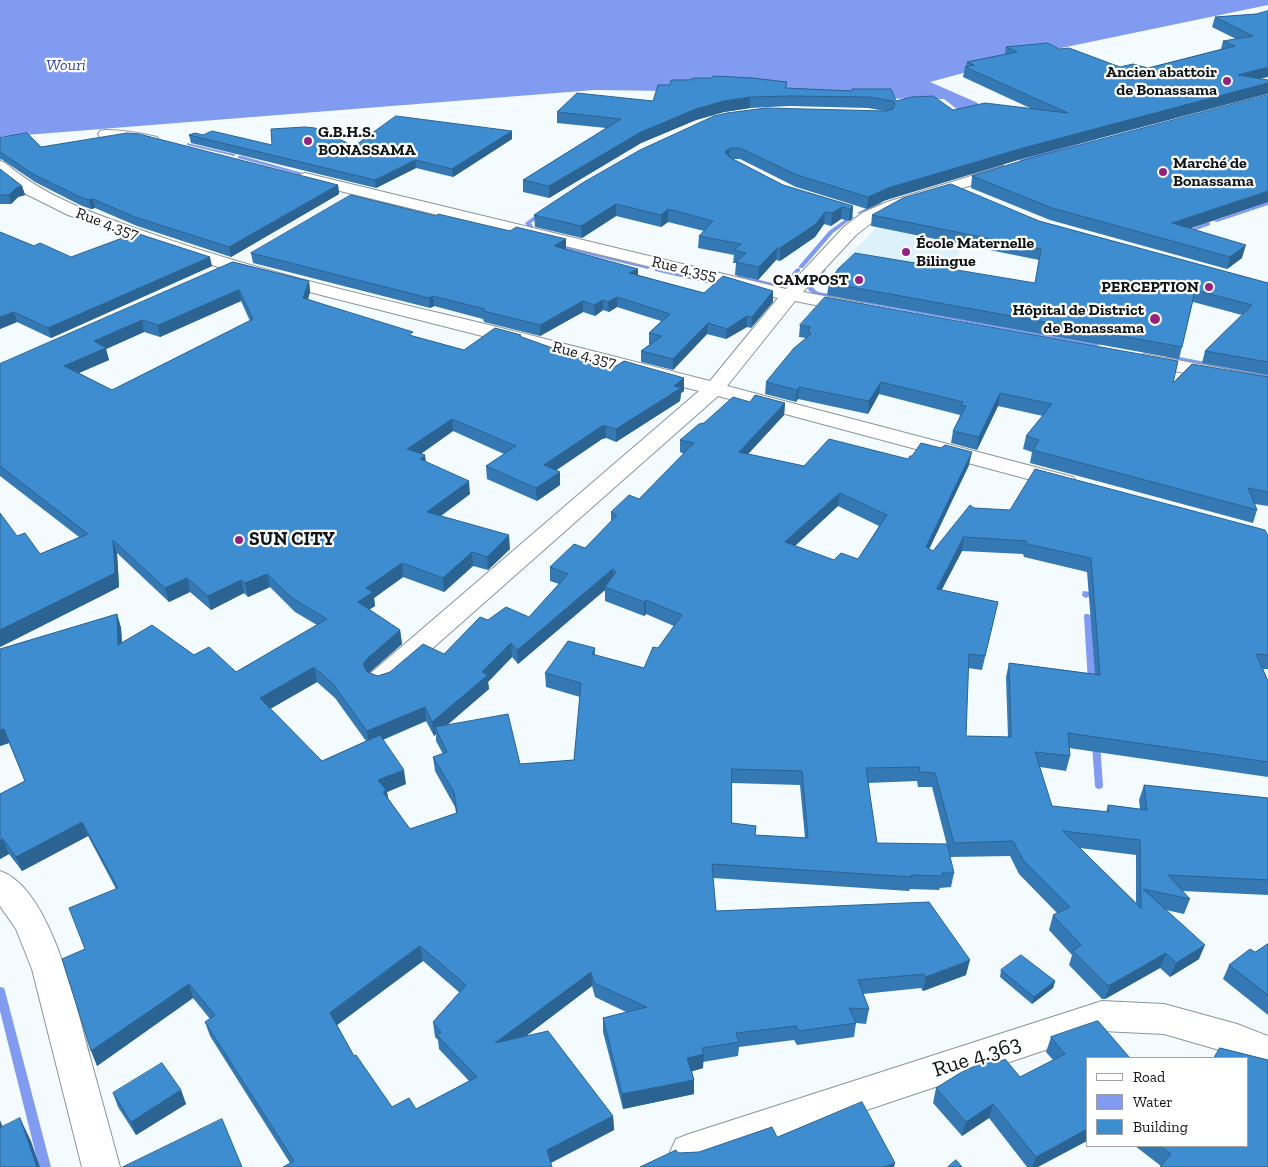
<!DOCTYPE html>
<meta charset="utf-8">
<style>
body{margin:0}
#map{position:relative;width:1268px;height:1167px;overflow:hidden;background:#f3fbfe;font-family:"Zilla Slab",serif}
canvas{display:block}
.legend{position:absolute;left:1086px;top:1057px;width:162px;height:90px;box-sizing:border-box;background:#fff;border:1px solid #a0a1a2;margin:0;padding:6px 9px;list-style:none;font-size:15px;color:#111517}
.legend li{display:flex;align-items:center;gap:10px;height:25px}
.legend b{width:25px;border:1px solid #a0a1a2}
</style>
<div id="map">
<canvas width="1268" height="1167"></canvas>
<ul class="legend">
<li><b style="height:6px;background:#fff"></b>Road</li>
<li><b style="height:14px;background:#819bf0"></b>Water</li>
<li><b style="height:14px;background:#3e8dd1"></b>Building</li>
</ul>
</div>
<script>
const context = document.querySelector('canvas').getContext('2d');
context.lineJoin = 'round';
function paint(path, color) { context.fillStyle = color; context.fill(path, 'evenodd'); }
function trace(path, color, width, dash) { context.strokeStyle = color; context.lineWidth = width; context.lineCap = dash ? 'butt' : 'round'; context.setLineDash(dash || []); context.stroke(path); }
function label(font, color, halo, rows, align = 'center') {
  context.font = font + ' "Zilla Slab",serif'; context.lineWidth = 4.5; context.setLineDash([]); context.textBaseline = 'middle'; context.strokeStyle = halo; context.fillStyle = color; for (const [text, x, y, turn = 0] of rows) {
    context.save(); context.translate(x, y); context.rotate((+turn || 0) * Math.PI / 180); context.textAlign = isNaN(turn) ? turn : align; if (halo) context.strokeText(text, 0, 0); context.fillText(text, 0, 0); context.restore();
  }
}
const built = new Path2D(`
 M 877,227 L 938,240 L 965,245 L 942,277 L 848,256 Z`);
const water = new Path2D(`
 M 0,0 L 1268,0 L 1268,5 L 1037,53 L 930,82 L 978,103 L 972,121 L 944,99 L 820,98 L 669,91 L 594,90 L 0,137 Z`);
const stream = new Path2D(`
 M 1093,138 L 1097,139 L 1022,161 L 1018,160 Z
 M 187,143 L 234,154 L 236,155 L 234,156 L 187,145 Z
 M 238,156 L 242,156 L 313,176 L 309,177 L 238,158 Z
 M 1002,164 L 1004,164 L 1004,166 L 973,175 L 971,174 Z
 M 878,202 L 882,203 L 861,214 L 857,213 Z
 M 1268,202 L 1268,205 L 1217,222 L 1213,221 Z
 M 539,213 L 543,214 L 531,223 L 534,228 L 541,230 L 541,232 L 530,230 L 525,223 Z
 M 850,216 L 854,217 L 833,233 L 803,268 L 799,268 L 799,266 L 829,231 Z
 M 1208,222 L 1210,223 L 1210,225 L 1191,232 L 1186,231 Z
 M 558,244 L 648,265 L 651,267 L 648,269 L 556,247 L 556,245 Z
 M 657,268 L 724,283 L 727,285 L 724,287 L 655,271 L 655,269 Z
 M 798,268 L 800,269 L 800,271 L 784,288 L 782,289 L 735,277 L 738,275 L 781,285 L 796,269 Z
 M 823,268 L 826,270 L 813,286 L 814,289 L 818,292 L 1097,342 L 1100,344 L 1097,346 L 814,294 L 809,291 L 807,286 L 821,269 Z
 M 1169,355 L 1268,374 L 1268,378 L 1167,358 L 1167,356 Z
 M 1083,591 L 1098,593 L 1102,595 L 1098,597 L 1090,596 L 1086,598 L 1082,596 Z
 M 1085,614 L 1088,614 L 1092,616 L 1096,682 L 1095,684 L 1089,684 L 1088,682 L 1084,616 Z
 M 1096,741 L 1099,742 L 1100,744 L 1103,786 L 1102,788 L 1099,789 L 1096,788 L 1095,786 L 1092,744 L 1093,742 Z
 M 0,987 L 4,988 L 5,991 L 51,1167 L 39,1167 L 0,1011 Z`);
const minor = new Path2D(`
 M 105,130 C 123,130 140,133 157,137 L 159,140 L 157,143 L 152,144 L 100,137 L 98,134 L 100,131 Z
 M 0,161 L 5,163 C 50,201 104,217 158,236 C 256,270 359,294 460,318 C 544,338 627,360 710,381 L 778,298 L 299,181 L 297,178 L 299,175 L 305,173 L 786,289 L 844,227 L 862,213 L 887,202 L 1000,167 L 1010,167 L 1013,170 L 1010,173 L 899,208 L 874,221 L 856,235 L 803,292 L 862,303 L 864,307 L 862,311 L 855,313 L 795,301 L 727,386 L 1073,477 L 1076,482 L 1073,487 L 1065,489 L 718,396 L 391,685 L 381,688 L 371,685 L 367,679 L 371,673 L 699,391 L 321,295 L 218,267 L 68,215 L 22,192 L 0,174 Z
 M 1145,354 L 1268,377 L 1268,389 L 1138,364 L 1135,360 L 1138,356 Z
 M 0,871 C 51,888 77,1009 90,1057 C 100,1094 110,1130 120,1167 L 82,1167 L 32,969 L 16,929 L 0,906 Z
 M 1102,1001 L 1164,1004 L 1237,1024 L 1268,1036 L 1268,1068 L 1247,1058 L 1164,1034 L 1102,1031 L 697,1167 L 682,1167 L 676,1165 L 670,1152 L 676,1139 L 689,1134 Z`);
const wall = new Path2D(`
 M 1256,14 L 1260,79 L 1268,80 L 1268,94 L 1021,159 L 886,200 L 867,209 L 796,187 L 740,159 L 733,159 L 783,185 L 853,206 L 852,219 L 849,221 L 841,219 L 831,226 L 824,224 L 815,237 L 780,261 L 776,260 L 758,280 L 735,275 L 736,263 L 733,263 L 734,255 L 698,248 L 699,236 L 704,231 L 668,222 L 661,227 L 616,216 L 582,238 L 535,227 L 534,215 L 584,182 L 885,111 L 868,108 L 790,106 L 750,108 L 724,112 L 696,120 L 641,143 L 549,198 L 523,192 L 523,180 L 606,128 L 557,123 L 557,112 L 653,101 L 670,85 L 787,82 L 786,88 L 851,91 L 896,101 L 953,110 L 1032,109 L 963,77 L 965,67 L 966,66 L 967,62 L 1005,54 L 1006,47 L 1059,49 L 1120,67 L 1148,68 L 1221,49 L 1223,41 L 1236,39 L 1212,27 L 1215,17 Z
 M 512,131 L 512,139 L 453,177 L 416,168 L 376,188 L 191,143 L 189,135 L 203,135 L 272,145 L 354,146 Z
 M 0,138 L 41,147 L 338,185 L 339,194 L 231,257 L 137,226 L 95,208 L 91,209 L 82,206 L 35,182 L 1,159 L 0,160 Z
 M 0,169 L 22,186 L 25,195 L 18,197 L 11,204 L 0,204 Z
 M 972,176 L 1268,202 L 1190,228 L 1242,258 L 1227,269 L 1050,220 L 971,188 Z
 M 872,215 L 1039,221 L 1268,283 L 1268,375 L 1202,363 L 1205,351 L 1242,315 L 1193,302 L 1179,359 L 827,295 L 829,283 L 1035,283 L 1039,260 L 871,226 Z
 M 436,216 L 510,231 L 566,239 L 566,249 L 565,249 L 638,275 L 704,293 L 773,291 L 773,302 L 751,328 L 747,327 L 726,339 L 707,334 L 673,370 L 641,362 L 641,351 L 650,344 L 649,344 L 649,333 L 661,321 L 617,307 L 609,312 L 603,310 L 595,316 L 583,312 L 540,336 L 484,322 L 483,319 L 434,306 L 430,308 L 253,263 L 251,253 Z
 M 0,232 L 34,246 L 71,257 L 212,266 L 51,338 L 17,322 L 0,329 Z
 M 233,262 L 309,281 L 310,292 L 308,299 L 413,336 L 464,350 L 521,337 L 611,369 L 684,378 L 684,391 L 681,393 L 680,401 L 616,442 L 606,438 L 602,439 L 556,470 L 560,485 L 537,501 L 487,479 L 486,466 L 504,454 L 453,431 L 421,454 L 426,462 L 470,494 L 441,516 L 510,549 L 488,570 L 473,566 L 444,592 L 403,577 L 374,598 L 375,606 L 369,609 L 400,630 L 402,644 L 369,673 L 378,676 L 444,654 L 488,620 L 529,617 L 559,584 L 550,581 L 550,567 L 585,548 L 611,522 L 611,512 L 639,499 L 684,454 L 680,452 L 680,440 L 704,423 L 750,402 L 785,403 L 784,415 L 748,454 L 804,466 L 908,459 L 969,465 L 929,549 L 933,551 L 974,508 L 1268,536 L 1268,669 L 1263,669 L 1268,681 L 1268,777 L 1069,748 L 1070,756 L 1066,771 L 1040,767 L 1052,806 L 1106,812 L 1108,805 L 1140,809 L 1139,800 L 1144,785 L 1268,798 L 1268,895 L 1182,891 L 1190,899 L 1184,914 L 1166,910 L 1199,959 L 1170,977 L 1160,968 L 1105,999 L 1102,999 L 1069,965 L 1072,955 L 1049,930 L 1053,915 L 1057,913 L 1019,874 L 1010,856 L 950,857 L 932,787 L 918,787 L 917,781 L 868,783 L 877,843 L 954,873 L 951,887 L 940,888 L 939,890 L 910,889 L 909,891 L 713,878 L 716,911 L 966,975 L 923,991 L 921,988 L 863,994 L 869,1009 L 866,1024 L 856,1023 L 854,1037 L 797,1045 L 794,1040 L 739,1047 L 738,1056 L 703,1062 L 703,1068 L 692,1071 L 694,1080 L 694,1094 L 623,1109 L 603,1032 L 603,1018 L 626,1012 L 595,997 L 592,986 L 526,1036 L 613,1116 L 614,1130 L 551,1163 L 290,1163 L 210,1036 L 205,1022 L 210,1019 L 193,998 L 97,1066 L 85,949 L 116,889 L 88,836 L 22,871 L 9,854 L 0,859 L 0,794 L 25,781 L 9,743 L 0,746 L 0,649 L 117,614 L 121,628 L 122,643 L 194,655 L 236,672 L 317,625 L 295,612 L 270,587 L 248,597 L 244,593 L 211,610 L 190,592 L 169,602 L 117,553 L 119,587 L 0,647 L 17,536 L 40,554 L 79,537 L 0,476 L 0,364 ZM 241,301 L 250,321 L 112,390 L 79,373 L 109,360 L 106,349 L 144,332 L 160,337 ZM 838,506 L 879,526 L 858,559 L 834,560 L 795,546 ZM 962,551 L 1023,554 L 1024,557 L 1087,572 L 1095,674 L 1009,663 L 1006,677 L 1008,737 L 966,736 L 968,668 L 982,670 L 998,602 L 941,590 ZM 605,590 L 605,601 L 644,616 L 646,614 L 674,626 L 644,668 L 595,655 L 595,648 L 545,673 L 546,687 L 580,697 L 574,760 L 520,764 L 447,725 L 489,689 L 488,682 L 512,657 L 518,664 ZM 317,682 L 335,698 L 366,741 L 322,761 L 270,709 ZM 426,721 L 434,736 L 436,734 L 436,741 L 443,754 L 433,757 L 435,771 L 455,807 L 456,813 L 410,829 L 388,798 L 387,792 L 406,784 L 383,740 ZM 732,783 L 800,785 L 805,838 L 755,835 L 756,826 L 732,823 ZM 1080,848 L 1136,855 L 1136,903 ZM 423,961 L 460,993 L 433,1022 L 435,1037 L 438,1040 L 439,1049 L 469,1081 L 416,1109 L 392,1107 L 354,1056 L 337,1025 Z
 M 800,325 L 1173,383 L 1268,377 L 1268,506 L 1255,504 L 1257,510 L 1253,523 L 1030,463 L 1032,452 L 1023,449 L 1026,436 L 1043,416 L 998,406 L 977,450 L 951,443 L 953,431 L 959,418 L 960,415 L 879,394 L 868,414 L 798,399 L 796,402 L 765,394 L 766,382 L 806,338 L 799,337 Z
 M 1268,944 L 1268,1015 L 1223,979 L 1229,965 L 1255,952 Z
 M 1001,970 L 1055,981 L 1053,988 L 1032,1004 L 1000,977 Z
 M 1098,1021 L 1038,1167 L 1027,1167 L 989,1118 L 962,1136 L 933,1103 L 936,1088 L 1002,1061 L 1020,1077 L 1053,1060 L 1046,1052 L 1051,1037 Z
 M 1220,1048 L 1268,1060 L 1268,1167 L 1160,1167 L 1161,1166 L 1135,1146 L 1247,1146 L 1247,1058 L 1214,1058 Z
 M 181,1090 L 186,1104 L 136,1135 L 118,1107 L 113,1093 Z`);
const shadedWall = new Path2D(`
 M 1268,67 L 1268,77 L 1235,85 L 1238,75 Z
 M 1268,83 L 1268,93 L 1021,159 L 886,200 L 867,209 L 868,197 L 888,188 L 1023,148 Z
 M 750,97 L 750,108 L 724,112 L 696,120 L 641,143 L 549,198 L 549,186 L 641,132 L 696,109 L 724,101 Z
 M 512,131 L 512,139 L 453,177 L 452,169 Z
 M 730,148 L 729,159 L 725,152 Z
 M 415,160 L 416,168 L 376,188 L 375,180 Z
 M 338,185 L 339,194 L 231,257 L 229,247 Z
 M 22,186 L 25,195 L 18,197 L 11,204 L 9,195 L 16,188 Z
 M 1268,191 L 1268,202 L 1168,236 L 1172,223 Z
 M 93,199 L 95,208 L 91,209 L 89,200 Z
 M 616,204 L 616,216 L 582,238 L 581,226 Z
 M 853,206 L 852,219 L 849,221 L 850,209 Z
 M 842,207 L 841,219 L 831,226 L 832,213 Z
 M 668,209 L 668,222 L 661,227 L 661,215 Z
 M 825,212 L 824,224 L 815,237 L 780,261 L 780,248 Z
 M 566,239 L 566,249 L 554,256 L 554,246 Z
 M 1246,245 L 1242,258 L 1227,269 L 1230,257 Z
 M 777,248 L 776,260 L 758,280 L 759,267 Z
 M 210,257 L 212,266 L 51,338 L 48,328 Z
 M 638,269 L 638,279 L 629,273 Z
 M 309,281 L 310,292 L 305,309 L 303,298 Z
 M 239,290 L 241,301 L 160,337 L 158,325 Z
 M 773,291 L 773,302 L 751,328 L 752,317 Z
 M 433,296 L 434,306 L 430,308 L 429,298 Z
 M 617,297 L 617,307 L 609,312 L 608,302 Z
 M 603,300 L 603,310 L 595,316 L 594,305 Z
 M 583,301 L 583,312 L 540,336 L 540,325 Z
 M 14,312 L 17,322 L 0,329 L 0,317 Z
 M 747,316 L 747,327 L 726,339 L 727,329 Z
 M 142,320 L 144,332 L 106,349 L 109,360 L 67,378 L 64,366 L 94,341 Z
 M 708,323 L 707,334 L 673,370 L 673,359 Z
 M 684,378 L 684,391 L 681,393 L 680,401 L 616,442 L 616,429 Z
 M 881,382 L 879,394 L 868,414 L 869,401 Z
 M 799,387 L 798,399 L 796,402 L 797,390 Z
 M 1000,393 L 998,406 L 977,450 L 979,437 Z
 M 785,403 L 784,415 L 738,465 L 739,452 Z
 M 452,419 L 453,431 L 409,462 L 407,449 Z
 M 602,426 L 606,426 L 606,438 L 602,439 L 545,478 L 544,465 Z
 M 972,452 L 969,465 L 924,560 L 926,547 Z
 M 425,455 L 427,468 L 420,459 Z
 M 560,472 L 560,485 L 537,501 L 536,488 Z
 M 469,481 L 470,494 L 428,525 L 427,512 Z
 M 840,493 L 838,506 L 784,556 L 785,542 Z
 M 509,535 L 510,549 L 488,570 L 487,557 Z
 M 964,537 L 962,551 L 935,603 L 937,589 Z
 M 113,540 L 117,553 L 119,587 L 0,647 L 0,630 Z
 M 472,552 L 473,566 L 444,592 L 443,578 Z
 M 402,563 L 403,577 L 374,598 L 375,606 L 360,616 L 358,602 L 366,588 Z
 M 613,569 L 613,583 L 605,587 L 605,590 L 518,664 L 517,650 Z
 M 267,574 L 270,587 L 248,597 L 245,583 Z
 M 187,578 L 190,592 L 169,602 L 165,588 Z
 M 241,580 L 244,593 L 211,610 L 208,596 Z
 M 646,600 L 646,614 L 644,616 L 644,602 Z
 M 117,614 L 121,628 L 123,659 L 118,645 Z
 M 400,630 L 402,644 L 370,672 L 365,678 L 363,664 L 368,658 Z
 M 511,643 L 512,657 L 488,682 L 489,689 L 438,733 L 435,727 L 436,734 L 434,736 L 432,722 Z
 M 314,667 L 317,682 L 263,713 L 260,698 Z
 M 425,707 L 426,721 L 369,745 L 367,731 Z
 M 4,729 L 9,743 L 0,746 L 0,730 Z
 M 404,770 L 406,784 L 387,792 L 389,804 L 378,780 Z
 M 82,822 L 88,836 L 22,871 L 16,857 Z
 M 3,839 L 9,854 L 0,859 L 0,841 Z
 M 1205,945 L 1199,959 L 1170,977 L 1176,963 Z
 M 420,946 L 423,961 L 333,1028 L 330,1013 Z
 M 1166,953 L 1160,968 L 1105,999 L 1110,985 Z
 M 970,960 L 966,975 L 923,991 L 926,977 Z
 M 591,972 L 592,986 L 497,1058 L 495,1043 Z
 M 1055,981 L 1053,988 L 1032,1004 L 1034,997 Z
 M 189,984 L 193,998 L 97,1066 L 91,1051 Z
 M 704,1054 L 703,1068 L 687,1073 L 687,1058 Z
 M 694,1080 L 694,1094 L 623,1109 L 622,1094 Z
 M 181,1090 L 186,1104 L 136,1135 L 131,1122 Z
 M 993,1104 L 989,1118 L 962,1136 L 966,1122 Z
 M 613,1116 L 614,1130 L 548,1164 L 547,1150 Z
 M 20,1118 L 31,1141 L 40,1167 L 36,1167 Z
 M 0,1120 L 12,1151 L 0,1128 Z
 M 1087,1129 L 1087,1141 L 1038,1167 L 1032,1167 L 1036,1157 Z
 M 895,1163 L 894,1167 L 884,1167 Z`);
const building = new Path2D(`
 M 1268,11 L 1268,67 L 1238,75 L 1268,80 L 1268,83 L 1023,148 L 888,188 L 868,197 L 797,175 L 740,148 L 730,148 L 725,152 L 729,157 L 783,185 L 853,206 L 850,209 L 842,207 L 832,213 L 825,212 L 816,224 L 780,248 L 777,248 L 759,267 L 736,262 L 746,253 L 734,250 L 741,244 L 699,236 L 713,221 L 668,209 L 661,215 L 616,204 L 581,226 L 534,215 L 584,182 L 640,150 L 714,116 L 727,113 L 766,108 L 886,111 L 893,109 L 895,104 L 893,101 L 869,97 L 791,96 L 750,97 L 724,101 L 696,109 L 641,132 L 549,186 L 523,180 L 621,119 L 557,112 L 577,93 L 653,101 L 658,85 L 670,85 L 671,80 L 689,80 L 694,78 L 712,78 L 713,76 L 752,78 L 787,82 L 785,88 L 852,91 L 852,89 L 891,89 L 896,101 L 912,97 L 933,96 L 953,110 L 985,103 L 1068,113 L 965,67 L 974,65 L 967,62 L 1017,52 L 1006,47 L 1048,43 L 1059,49 L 1069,48 L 1120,67 L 1133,64 L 1148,68 L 1235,46 L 1223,41 L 1253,36 L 1215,17 L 1256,14 Z
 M 1268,95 L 1268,191 L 1172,223 L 1246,245 L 1230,257 L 1052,208 L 972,176 L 1034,157 Z
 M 396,116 L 512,131 L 452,169 L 415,160 L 375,180 L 189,135 L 195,133 L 203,135 L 212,131 L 272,145 L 271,129 L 305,127 L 315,128 L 354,146 Z
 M 27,133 L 41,147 L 127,133 L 139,134 L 338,185 L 229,247 L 135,217 L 93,199 L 89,200 L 80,197 L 33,174 L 0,152 L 0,138 Z
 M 0,169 L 22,186 L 16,188 L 9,195 L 0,195 Z
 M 951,184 L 1039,221 L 1268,283 L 1268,362 L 1205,351 L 1252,305 L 1195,290 L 1182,347 L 829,283 L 838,269 L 855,253 L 1035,283 L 1041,249 L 872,215 L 903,198 Z
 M 351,195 L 436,216 L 438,214 L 510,231 L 516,227 L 566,239 L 554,246 L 638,269 L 629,273 L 704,293 L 723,276 L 773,291 L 752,317 L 747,316 L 727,329 L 708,323 L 673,359 L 641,351 L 662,336 L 649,333 L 670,314 L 617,297 L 608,302 L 603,300 L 594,305 L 583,301 L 540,325 L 483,311 L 485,309 L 433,296 L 429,298 L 251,253 Z
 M 0,232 L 34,246 L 40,243 L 71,257 L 136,233 L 210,257 L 48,328 L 14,312 L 0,317 Z
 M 233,262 L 309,281 L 303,298 L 413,332 L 409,335 L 464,350 L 495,328 L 521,335 L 519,336 L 611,369 L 624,361 L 684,378 L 674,386 L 681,388 L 616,429 L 606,426 L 602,426 L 544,465 L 560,472 L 536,488 L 486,466 L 516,446 L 452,419 L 407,449 L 425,455 L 420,459 L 469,481 L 427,512 L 509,535 L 487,557 L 472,552 L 443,578 L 402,563 L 366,588 L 373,592 L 358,602 L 400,630 L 368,658 L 363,664 L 367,672 L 378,676 L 390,672 L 423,644 L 444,654 L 480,617 L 488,620 L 506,607 L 529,617 L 568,574 L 550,567 L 574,544 L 585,548 L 617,515 L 611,512 L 629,495 L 639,499 L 694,443 L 680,440 L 699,424 L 704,423 L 733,397 L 750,402 L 755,395 L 785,403 L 739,452 L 804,466 L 829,439 L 908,459 L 910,456 L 912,456 L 921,443 L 941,448 L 945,445 L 972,452 L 926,547 L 933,551 L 970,505 L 974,508 L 1010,510 L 1035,469 L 1265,530 L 1268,536 L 1268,655 L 1256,654 L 1268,681 L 1268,762 L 1068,733 L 1070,756 L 1035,752 L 1052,806 L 1109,812 L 1108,805 L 1147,810 L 1144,785 L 1268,798 L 1268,880 L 1168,875 L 1190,899 L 1143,889 L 1205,945 L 1176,963 L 1166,953 L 1110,985 L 1107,985 L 1073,951 L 1081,945 L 1053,915 L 1070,907 L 1023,860 L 1013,841 L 954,843 L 935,773 L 920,772 L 919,767 L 866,768 L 877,843 L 947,844 L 954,873 L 942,873 L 942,876 L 911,875 L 912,877 L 712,864 L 716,911 L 929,902 L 970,960 L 926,977 L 924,974 L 858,980 L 869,1009 L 849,1008 L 856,1023 L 799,1031 L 796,1026 L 736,1033 L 739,1042 L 702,1048 L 704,1054 L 687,1058 L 694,1080 L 622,1094 L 603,1018 L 647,1007 L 594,983 L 591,972 L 495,1043 L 548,1031 L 613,1116 L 547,1150 L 552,1167 L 283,1167 L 294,1161 L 205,1022 L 215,1015 L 189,984 L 91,1051 L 62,959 L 85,949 L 69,908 L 118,888 L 82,822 L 16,857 L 3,839 L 0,841 L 0,794 L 25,781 L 4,729 L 0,730 L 0,649 L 117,614 L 118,645 L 152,625 L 194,655 L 209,647 L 236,672 L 327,619 L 292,598 L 267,574 L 245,583 L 241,580 L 208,596 L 187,578 L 165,588 L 113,540 L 115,573 L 0,630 L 0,513 L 17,536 L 25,533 L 40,554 L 88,534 L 0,466 L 0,364 ZM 239,290 L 253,319 L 112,390 L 64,366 L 106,348 L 94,341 L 142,320 L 158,325 ZM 840,493 L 887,515 L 858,559 L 841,553 L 834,560 L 785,542 ZM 964,537 L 1026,541 L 1027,544 L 1091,558 L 1100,675 L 1009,663 L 1011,737 L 966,736 L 969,654 L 985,656 L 998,602 L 937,589 ZM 613,569 L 616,572 L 605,587 L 644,602 L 646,600 L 682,615 L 658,648 L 653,647 L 644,668 L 592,654 L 595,648 L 568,641 L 545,673 L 581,683 L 574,760 L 520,764 L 508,714 L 435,727 L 447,752 L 433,757 L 454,792 L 457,813 L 410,829 L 383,792 L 386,790 L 378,780 L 404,770 L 380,735 L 322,761 L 260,698 L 314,667 L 333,684 L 367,731 L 425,707 L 432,722 L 488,675 L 482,672 L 511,643 L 517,650 ZM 732,769 L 802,771 L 808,838 L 755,835 L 756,826 L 732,823 ZM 1063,831 L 1140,840 L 1141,908 ZM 420,946 L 466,985 L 433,1022 L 441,1032 L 437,1035 L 477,1077 L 416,1109 L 409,1098 L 392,1107 L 356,1055 L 354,1056 L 330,1013 Z
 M 825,297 L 1178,361 L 1173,383 L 1192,364 L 1268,377 L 1268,492 L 1248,488 L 1257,510 L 1033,450 L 1039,440 L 1026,436 L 1052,404 L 1000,393 L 979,437 L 953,431 L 966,406 L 961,406 L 963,402 L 881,382 L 869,401 L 799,387 L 797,390 L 766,382 L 794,348 L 811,334 L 808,330 L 811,327 L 800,325 Z
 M 1268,944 L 1268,995 L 1229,965 L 1250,949 L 1255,952 Z
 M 1021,955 L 1055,981 L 1034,997 L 1001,970 Z
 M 1098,1021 L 1130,1058 L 1087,1058 L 1087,1129 L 1036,1157 L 993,1104 L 966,1122 L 936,1088 L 960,1073 L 998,1055 L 1002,1061 L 1005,1059 L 1020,1077 L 1065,1054 L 1051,1037 Z
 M 1220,1048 L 1268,1060 L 1268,1167 L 1160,1167 L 1171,1154 L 1160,1146 L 1247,1146 L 1247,1058 L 1214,1058 Z
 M 162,1063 L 181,1090 L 131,1122 L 113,1093 Z
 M 862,1102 L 895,1163 L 884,1167 L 640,1167 L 676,1150 L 678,1153 L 699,1152 L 772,1127 L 777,1137 Z
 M 20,1118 L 37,1167 L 0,1167 L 0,1128 Z
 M 222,1119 L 242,1167 L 123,1167 Z
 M 956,1160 L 962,1167 L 948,1167 Z`);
const markers = [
 [1227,81,5,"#96227f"],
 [308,141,5,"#96227f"],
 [1163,172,5,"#96227f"],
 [906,252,5,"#96227f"],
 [859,280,5,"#96227f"],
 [1209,287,5,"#96227f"],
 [1155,319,6,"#96227f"],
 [239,540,5,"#96227f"]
];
const farWaternames = [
 ["Wouri",66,65]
];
const farPoinames = [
 ["Ancien abattoir",1217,72],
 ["de Bonassama",1217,90],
 ["G.B.H.S.",318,132,"left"],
 ["BONASSAMA",318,150,"left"],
 ["Marché de",1173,163,"left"],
 ["Bonassama",1173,181,"left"],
 ["École Maternelle",916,243,"left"],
 ["Bilingue",916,261,"left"],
 ["CAMPOST",849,280],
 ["PERCEPTION",1199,287],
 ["Hôpital de District",1144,310],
 ["de Bonassama",1144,328]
];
const farStreetnames = [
 ["Rue 4.357",107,224,20],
 ["Rue 4.355",684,269,13],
 ["Rue 4.357",584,355,15]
];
const poiNames = [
 ["SUN CITY",249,540]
];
const nearStreetnames = [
 ["Rue 4.363",977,1057,-18]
];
paint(built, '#ddf1fa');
paint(water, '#819bf0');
paint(stream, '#819bf0');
trace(minor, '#8a959a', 2);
paint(minor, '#fff');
paint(wall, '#3579b4');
paint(shadedWall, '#2b6392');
paint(building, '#3e8dd1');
trace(building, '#2b6392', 1);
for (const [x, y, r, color] of markers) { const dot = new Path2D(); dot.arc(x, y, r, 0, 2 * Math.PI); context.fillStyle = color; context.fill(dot); trace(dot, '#fff', 2); }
label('italic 16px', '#3245a7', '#fff', farWaternames);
label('bold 16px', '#111517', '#fff', farPoinames, 'right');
label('16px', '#111517', '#fff', farStreetnames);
label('bold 19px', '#111517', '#fff', poiNames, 'left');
label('22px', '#111517', '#fff', nearStreetnames);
</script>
